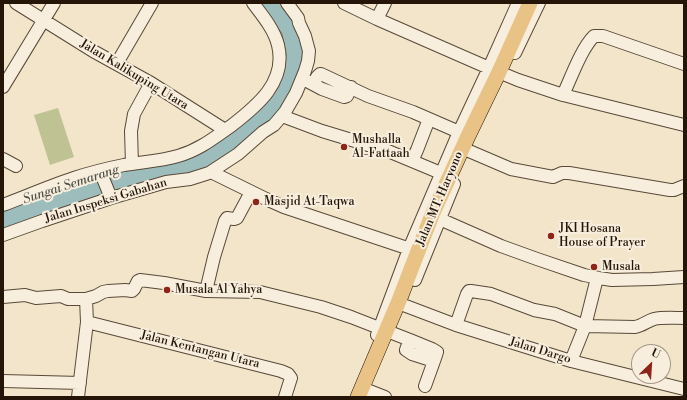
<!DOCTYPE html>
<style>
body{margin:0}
#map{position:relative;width:687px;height:400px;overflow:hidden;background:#f2e5ca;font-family:"Libre Bodoni",serif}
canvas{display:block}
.frame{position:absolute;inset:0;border:4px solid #241508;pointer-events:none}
.north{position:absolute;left:631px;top:344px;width:40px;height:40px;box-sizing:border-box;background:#f7eedd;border:1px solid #a39788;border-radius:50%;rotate:25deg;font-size:11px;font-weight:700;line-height:16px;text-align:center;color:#241508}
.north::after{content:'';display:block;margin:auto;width:14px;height:18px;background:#8f2418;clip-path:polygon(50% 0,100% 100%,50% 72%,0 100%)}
</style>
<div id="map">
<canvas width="687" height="400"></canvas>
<div class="frame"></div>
<div class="north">U</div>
</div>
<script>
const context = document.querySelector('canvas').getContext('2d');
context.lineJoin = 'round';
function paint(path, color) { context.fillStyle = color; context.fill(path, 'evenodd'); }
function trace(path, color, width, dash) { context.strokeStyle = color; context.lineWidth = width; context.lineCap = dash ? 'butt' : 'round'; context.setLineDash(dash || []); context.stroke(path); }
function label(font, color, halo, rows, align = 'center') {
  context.font = font + ' "Libre Bodoni",serif'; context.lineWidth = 4; context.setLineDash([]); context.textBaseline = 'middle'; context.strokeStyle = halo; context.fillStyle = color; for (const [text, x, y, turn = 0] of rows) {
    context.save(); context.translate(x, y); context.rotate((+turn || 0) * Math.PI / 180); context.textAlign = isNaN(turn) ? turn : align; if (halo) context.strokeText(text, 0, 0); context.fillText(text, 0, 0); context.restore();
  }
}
const green = new Path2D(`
 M 58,108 L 74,157 L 50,165 L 34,115 Z`);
const water = new Path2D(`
 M 261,3 L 286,3 L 308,52 L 284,111 L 209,172 L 57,210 L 3,229 L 3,210 L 94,176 L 187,157 L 275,88 L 286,55 L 282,34 Z`);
const minor = new Path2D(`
 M 16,3 L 93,51 L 151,83 L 225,130
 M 344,3 L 377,19 L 489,68 L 518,80 L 563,95 L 684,125
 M 377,19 L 385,3
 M 515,53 L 539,3
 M 117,63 L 152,3
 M 307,81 L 322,89 L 344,97 L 347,96 L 351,87
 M 313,84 L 317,77 L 320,74 L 321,74 L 368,96 L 413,112 L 466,135
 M 3,87 L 54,3
 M 563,95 C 571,78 581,49 594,36 L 603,36 L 684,64
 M 282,116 L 322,131 L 388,151 L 448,176
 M 462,148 L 511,169 L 553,177 L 562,173 L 569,173 L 670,190 L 674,190 L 684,186
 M 3,159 L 16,166
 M 412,161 L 417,150 L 429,119
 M 132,164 L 131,131 L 134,114 L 151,83
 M 100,171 L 111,198
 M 211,172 L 266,199 L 284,207 L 416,251
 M 3,205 C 27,196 50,186 74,178 C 89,173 109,168 124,165 C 142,162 161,161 178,156 C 199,150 214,138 231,126 C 257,106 287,82 278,45 C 274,29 262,15 253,3
 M 433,216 L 501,246 L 537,259 L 584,275 L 599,278 L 612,280 L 653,279 L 684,277
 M 3,235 L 42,221 L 111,198 L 166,182 L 190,179 L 209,173 L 238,154 L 263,132 L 274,125 L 285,112 L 296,93 L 305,71 L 308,61 L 309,51 L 305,36 L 299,23 L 298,18 L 287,3
 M 415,280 L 454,184
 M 206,291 L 214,257 L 225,221 L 227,218 L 234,219 L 237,218 L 251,192
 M 3,297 L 25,295 L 36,298 L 61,296 L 68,299 L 86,299 L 96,296 L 103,292 L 108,291 L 125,290 L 132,291 L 134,289 L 138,281 L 140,280 L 164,283 L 206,291 L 260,292 L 268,294 L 321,307 L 351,317 L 410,340
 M 398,303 L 456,325 L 571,361 L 684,389
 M 87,322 L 281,371 L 288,374 L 291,378 L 285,397
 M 456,325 L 467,294 L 469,291 L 471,291 L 491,294 L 534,310 L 555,314 L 585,326 L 635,327 C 642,326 647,321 654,319 C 663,317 674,318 684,318
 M 377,335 L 409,249 L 459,132 L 489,68 L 518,3
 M 410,340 L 432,349 L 437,352 L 434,361 L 412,354 L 406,350 L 407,347 Z
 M 571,361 L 585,326 L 597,278
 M 3,381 L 80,383
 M 425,386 L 434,361
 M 362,388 L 385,397
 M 78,397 L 87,322 L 86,299`);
const major = new Path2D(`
 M 358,397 L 398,303 L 432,215 L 468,136 L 499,72 L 530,3`);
const markers = [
 [344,147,4,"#8f2418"],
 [256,202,4,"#8f2418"],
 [551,236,4,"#8f2418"],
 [594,267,4,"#8f2418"],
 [167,290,4,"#8f2418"]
];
const streetNames = [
 ["Jalan Kalikuping Utara",134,75,31],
 ["Jalan MT. Haryono",440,199,-67],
 ["Jalan Inspeksi Gabahan",106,201,-17],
 ["Jalan Kentangan Utara",200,350,14],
 ["Jalan Dargo",540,351,17]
];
const poiNames = [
 ["Mushalla",352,140],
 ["Al-Fattaah",352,154],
 ["Masjid At-Taqwa",264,202],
 ["JKI Hosana",559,229],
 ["House of Prayer",559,243],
 ["Musala",602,267],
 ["Musala Al Yahya",175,290]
];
const waterNames = [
 ["Sungai Semarang",71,185,-18]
];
paint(green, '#bfc393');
paint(water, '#9dbdbd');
trace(water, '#6d7a75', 1);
trace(minor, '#584938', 14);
trace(major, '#241508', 16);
trace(minor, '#f7eedd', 12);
trace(major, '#e9c285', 15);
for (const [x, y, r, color] of markers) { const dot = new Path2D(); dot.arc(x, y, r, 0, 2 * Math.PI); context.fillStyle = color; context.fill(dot); trace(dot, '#f7eedd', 1.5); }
label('12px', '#241508', '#f7eedd', streetNames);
label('12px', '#241508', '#f7eedd', poiNames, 'left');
label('italic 13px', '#4e5047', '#f7eedd', waterNames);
</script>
